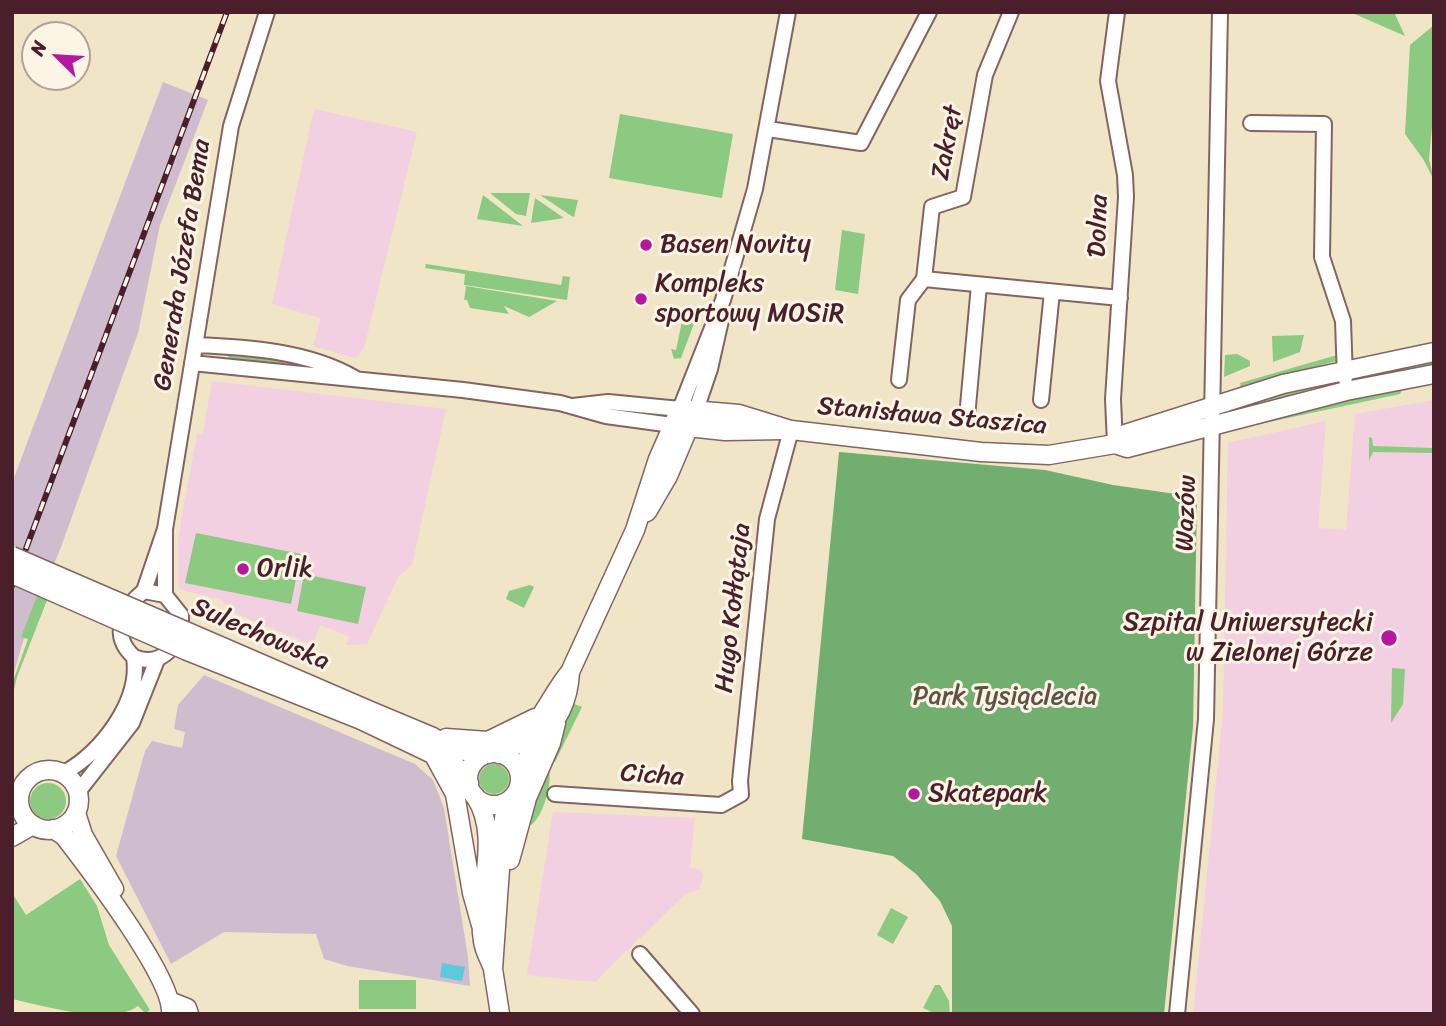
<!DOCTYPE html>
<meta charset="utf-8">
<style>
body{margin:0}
#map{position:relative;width:1446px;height:1026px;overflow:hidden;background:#f0e5c7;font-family:Sriracha,sans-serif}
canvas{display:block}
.frame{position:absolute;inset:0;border:14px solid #4a1f2b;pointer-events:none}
.north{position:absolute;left:21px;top:21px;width:70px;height:70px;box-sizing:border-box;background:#fcf5e5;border:2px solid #b59f9b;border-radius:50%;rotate:294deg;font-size:19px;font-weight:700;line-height:28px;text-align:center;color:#4a1f2b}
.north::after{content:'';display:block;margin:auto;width:24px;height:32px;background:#b5179e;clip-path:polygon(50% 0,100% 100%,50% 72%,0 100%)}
</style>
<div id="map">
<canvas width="1446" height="1026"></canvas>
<div class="frame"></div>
<div class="north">N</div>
</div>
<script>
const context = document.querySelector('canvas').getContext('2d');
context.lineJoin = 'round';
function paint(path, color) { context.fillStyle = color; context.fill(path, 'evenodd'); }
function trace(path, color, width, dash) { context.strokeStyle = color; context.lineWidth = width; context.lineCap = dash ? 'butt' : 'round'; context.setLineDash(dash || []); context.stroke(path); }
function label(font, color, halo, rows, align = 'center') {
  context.font = font + ' Sriracha,sans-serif'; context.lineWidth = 6; context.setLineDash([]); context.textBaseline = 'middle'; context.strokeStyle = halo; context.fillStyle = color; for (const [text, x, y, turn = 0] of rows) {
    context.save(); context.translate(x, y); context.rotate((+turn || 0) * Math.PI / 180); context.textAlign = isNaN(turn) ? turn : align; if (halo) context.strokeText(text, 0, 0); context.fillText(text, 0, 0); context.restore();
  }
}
const built = new Path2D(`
 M 314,109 L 417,132 L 364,348 L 355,358 L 313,346 L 321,318 L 272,304 Z
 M 212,381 L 446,409 L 412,565 L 398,577 L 367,644 L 346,645 L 349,637 L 321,625 L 312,645 L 235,613 L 222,600 L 182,590 L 178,586 L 178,542 L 184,505 L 197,434 L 203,434 Z
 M 1434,400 L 1434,1014 L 1193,1014 L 1223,712 L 1228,443 L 1326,421 L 1318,528 L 1346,530 L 1355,414 Z
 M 553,812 L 695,818 L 690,867 L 700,870 L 703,875 L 700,889 L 685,894 L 595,982 L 527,975 Z`);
const industrial = new Path2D(`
 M 163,82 L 208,100 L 160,225 L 138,333 L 61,547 L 24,638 L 12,680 L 12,483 Z
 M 204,675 L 415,764 L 433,780 L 444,808 L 468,957 L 470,986 L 347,966 L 324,959 L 316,934 L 224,932 L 171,964 L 116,856 L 145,751 L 152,741 L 182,748 L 185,732 L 174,729 L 178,705 Z`);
const green = new Path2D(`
 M 1350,12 L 1394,12 L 1405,36 Z
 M 1434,25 L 1434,106 L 1429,159 L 1434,180 L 1423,159 L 1405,134 L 1410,45 Z
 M 620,114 L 733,134 L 722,198 L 609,178 Z
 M 490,193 L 530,193 L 526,216 L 516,214 Z
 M 483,195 L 523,226 L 477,219 Z
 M 540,195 L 578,200 L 574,217 L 570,215 Z
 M 535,198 L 564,218 L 531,223 Z
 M 842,230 L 865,234 L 858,294 L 835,290 Z
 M 426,264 L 561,285 L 563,276 L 570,277 L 567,300 L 464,285 L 465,274 L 425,268 Z
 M 466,286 L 557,301 L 529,317 L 504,306 L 509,314 L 470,308 L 467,300 L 464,300 Z
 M 686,318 L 695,321 L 681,358 L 674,359 L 671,349 L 676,350 L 682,321 Z
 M 1304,335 L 1300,352 L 1273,362 L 1272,336 Z
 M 229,352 L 285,361 L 285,365 L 228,360 Z
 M 1237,354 L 1250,361 L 1250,366 L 1224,377 L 1225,355 Z
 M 1337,355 L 1336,361 L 1241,388 L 1240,383 Z
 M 1434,361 L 1434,367 L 1246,410 L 1244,405 L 1310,386 Z
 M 1403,388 L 1400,394 L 1246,427 L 1343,398 Z
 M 1369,437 L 1372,438 L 1373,446 L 1434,448 L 1434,453 L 1373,452 L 1369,461 Z
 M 196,533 L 301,554 L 291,604 L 185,583 Z
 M 51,561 L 60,567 L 17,677 L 12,698 L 12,684 L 28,639 L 21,637 Z
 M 304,574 L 366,587 L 358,624 L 297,611 Z
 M 530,585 L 534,587 L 524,608 L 506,599 L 509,591 Z
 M 1392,668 L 1405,669 L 1403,704 L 1391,723 Z
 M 572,703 L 582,707 L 555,762 L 548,759 Z
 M479 779a15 15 0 1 1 30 0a15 15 0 1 1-30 0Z
 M 548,767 C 554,780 543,817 531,825 L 523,822 Z
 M30 801a18 18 0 1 1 36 0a18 18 0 1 1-36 0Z
 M 80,879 L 97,906 L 109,945 L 150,1010 L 145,1013 L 138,1006 C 111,1026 44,1006 12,999 L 12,893 L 26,915 Z
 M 891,908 L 908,917 L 893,944 L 877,935 Z
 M 359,980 L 416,980 L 416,1009 L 359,1009 Z
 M 935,985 L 940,985 L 949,1001 L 950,1014 L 936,1014 L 923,1008 Z`);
const forest = new Path2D(`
 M 839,452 L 1045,470 L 1113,485 L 1197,497 L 1193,727 L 1164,1014 L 952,1014 L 952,926 L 940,901 L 916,874 L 893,856 L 802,839 Z`);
const water = new Path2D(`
 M 442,963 L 465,967 L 462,981 L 440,977 Z`);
const minor = new Path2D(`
 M 1011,12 L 985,75 L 963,197 L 932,207 L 924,279 L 1120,298
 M 1251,123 L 1324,124 L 1322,257 L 1343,321 L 1345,378
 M 768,129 L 861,143 L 929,12
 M 195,345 C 248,347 308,351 355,378
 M 192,363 L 463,390 L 560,403 L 606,416 L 672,425
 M 899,380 L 908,300 L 924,279
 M 1041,400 L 1052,292
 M 573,406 L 608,402 L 680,409 L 723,300 L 755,189 L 788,12
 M 696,410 L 710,369 L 722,316
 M 967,417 L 979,285
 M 1115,444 L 1113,399 L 1126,197 L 1125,175 L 1108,81 L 1117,12
 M 144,591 L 165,595 L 181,615 C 183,643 162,669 134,657 C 110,636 122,608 144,591 Z
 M 144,591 L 165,529
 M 165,595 L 165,529 L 231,126 L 267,12
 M 64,773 C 101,752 141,702 134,657
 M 78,792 L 132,723 L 157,660
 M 555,794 L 721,805 L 741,794 L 740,781 L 767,519 L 791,430
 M 640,954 L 692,1014
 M 1177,1014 L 1206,719 L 1220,12`);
const tertiary = new Path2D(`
 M 679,426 L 725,431 L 784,430
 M 1115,444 L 1125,434 L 1283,384 L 1434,352
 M 647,512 L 668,476 L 696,410
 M 366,709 L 433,737 L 450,749 L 488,754
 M 361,720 L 451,763 L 462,771 L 469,783
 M 446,738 L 488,741 L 535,718
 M 432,752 L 455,794 L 472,893 L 481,925
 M468 779a26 26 0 1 1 52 0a26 26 0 1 1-52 0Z
 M 499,754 C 535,741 547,699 570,672 L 635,530 L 658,459 L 680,409 L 739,414 L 791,430 L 981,452 L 1049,455 L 1115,444 L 1127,448 L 1346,391 L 1434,374
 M19 800a30 30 0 1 1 60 0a30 30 0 1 1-60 0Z
 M 520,776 C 533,732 567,729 570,672
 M 475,796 C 503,838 475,895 483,941 C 484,950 489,958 492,966
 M 76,813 L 83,835 L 114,889
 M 53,829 L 64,836 C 88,867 174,979 171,1014
 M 12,837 L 33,825
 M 510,860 L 527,798 L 551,743 L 556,723
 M 172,1002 L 187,1008 L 189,1014
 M 500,1014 L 493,969 L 503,826 L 505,811 L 511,799`);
const rail = new Path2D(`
 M 12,586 L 227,12`);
const tertiaryBridge = new Path2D(`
 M 12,556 L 366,709
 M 12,574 L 187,651 L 361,720`);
const markers = [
 [646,245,7,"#b5179e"],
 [641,299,7,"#b5179e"],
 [243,569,7,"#b5179e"],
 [1389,638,9,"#b5179e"],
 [914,794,7,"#b5179e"]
];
const streetNames = [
 ["Zakręt",948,143,-79],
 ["Dolna",1099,226,-88],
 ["Generała Józefa Bema",183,265,-81],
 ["Stanisława Staszica",932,417,5],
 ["Wazów",1187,513,-88],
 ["Hugo Kołłątaja",734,608,-84],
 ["Sulechowska",260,635,23],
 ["Cicha",652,776,4]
];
const poiNames = [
 ["Basen Novity",660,245],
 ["Kompleks",655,284],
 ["sportowy MOSiR",655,314],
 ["Orlik",257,569],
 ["Szpital Uniwersytecki",1373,623,"right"],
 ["w Zielonej Górze",1373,653,"right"],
 ["Skatepark",928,794]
];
const parkNames = [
 ["Park Tysiąclecia",1005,697]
];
paint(built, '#f2cfe1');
paint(industrial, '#cfbdcf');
paint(green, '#8cca81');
paint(forest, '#71ae6f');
paint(water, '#60c8dd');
trace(minor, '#846462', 18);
trace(tertiary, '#846462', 21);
trace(minor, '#fff', 14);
trace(tertiary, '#fff', 18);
trace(rail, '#4a1f2b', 6);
trace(rail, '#fcf5e5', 3.5, [10]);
trace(tertiaryBridge, '#846462', 21, []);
trace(tertiaryBridge, '#fff', 18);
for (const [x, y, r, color] of markers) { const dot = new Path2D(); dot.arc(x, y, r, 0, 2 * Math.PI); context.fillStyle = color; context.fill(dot); trace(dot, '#fcf5e5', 2.5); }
label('26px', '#4a1f2b', '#fcf5e5', streetNames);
label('26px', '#4a1f2b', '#fcf5e5', poiNames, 'left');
label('26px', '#5e5245', '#fcf5e5', parkNames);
</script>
